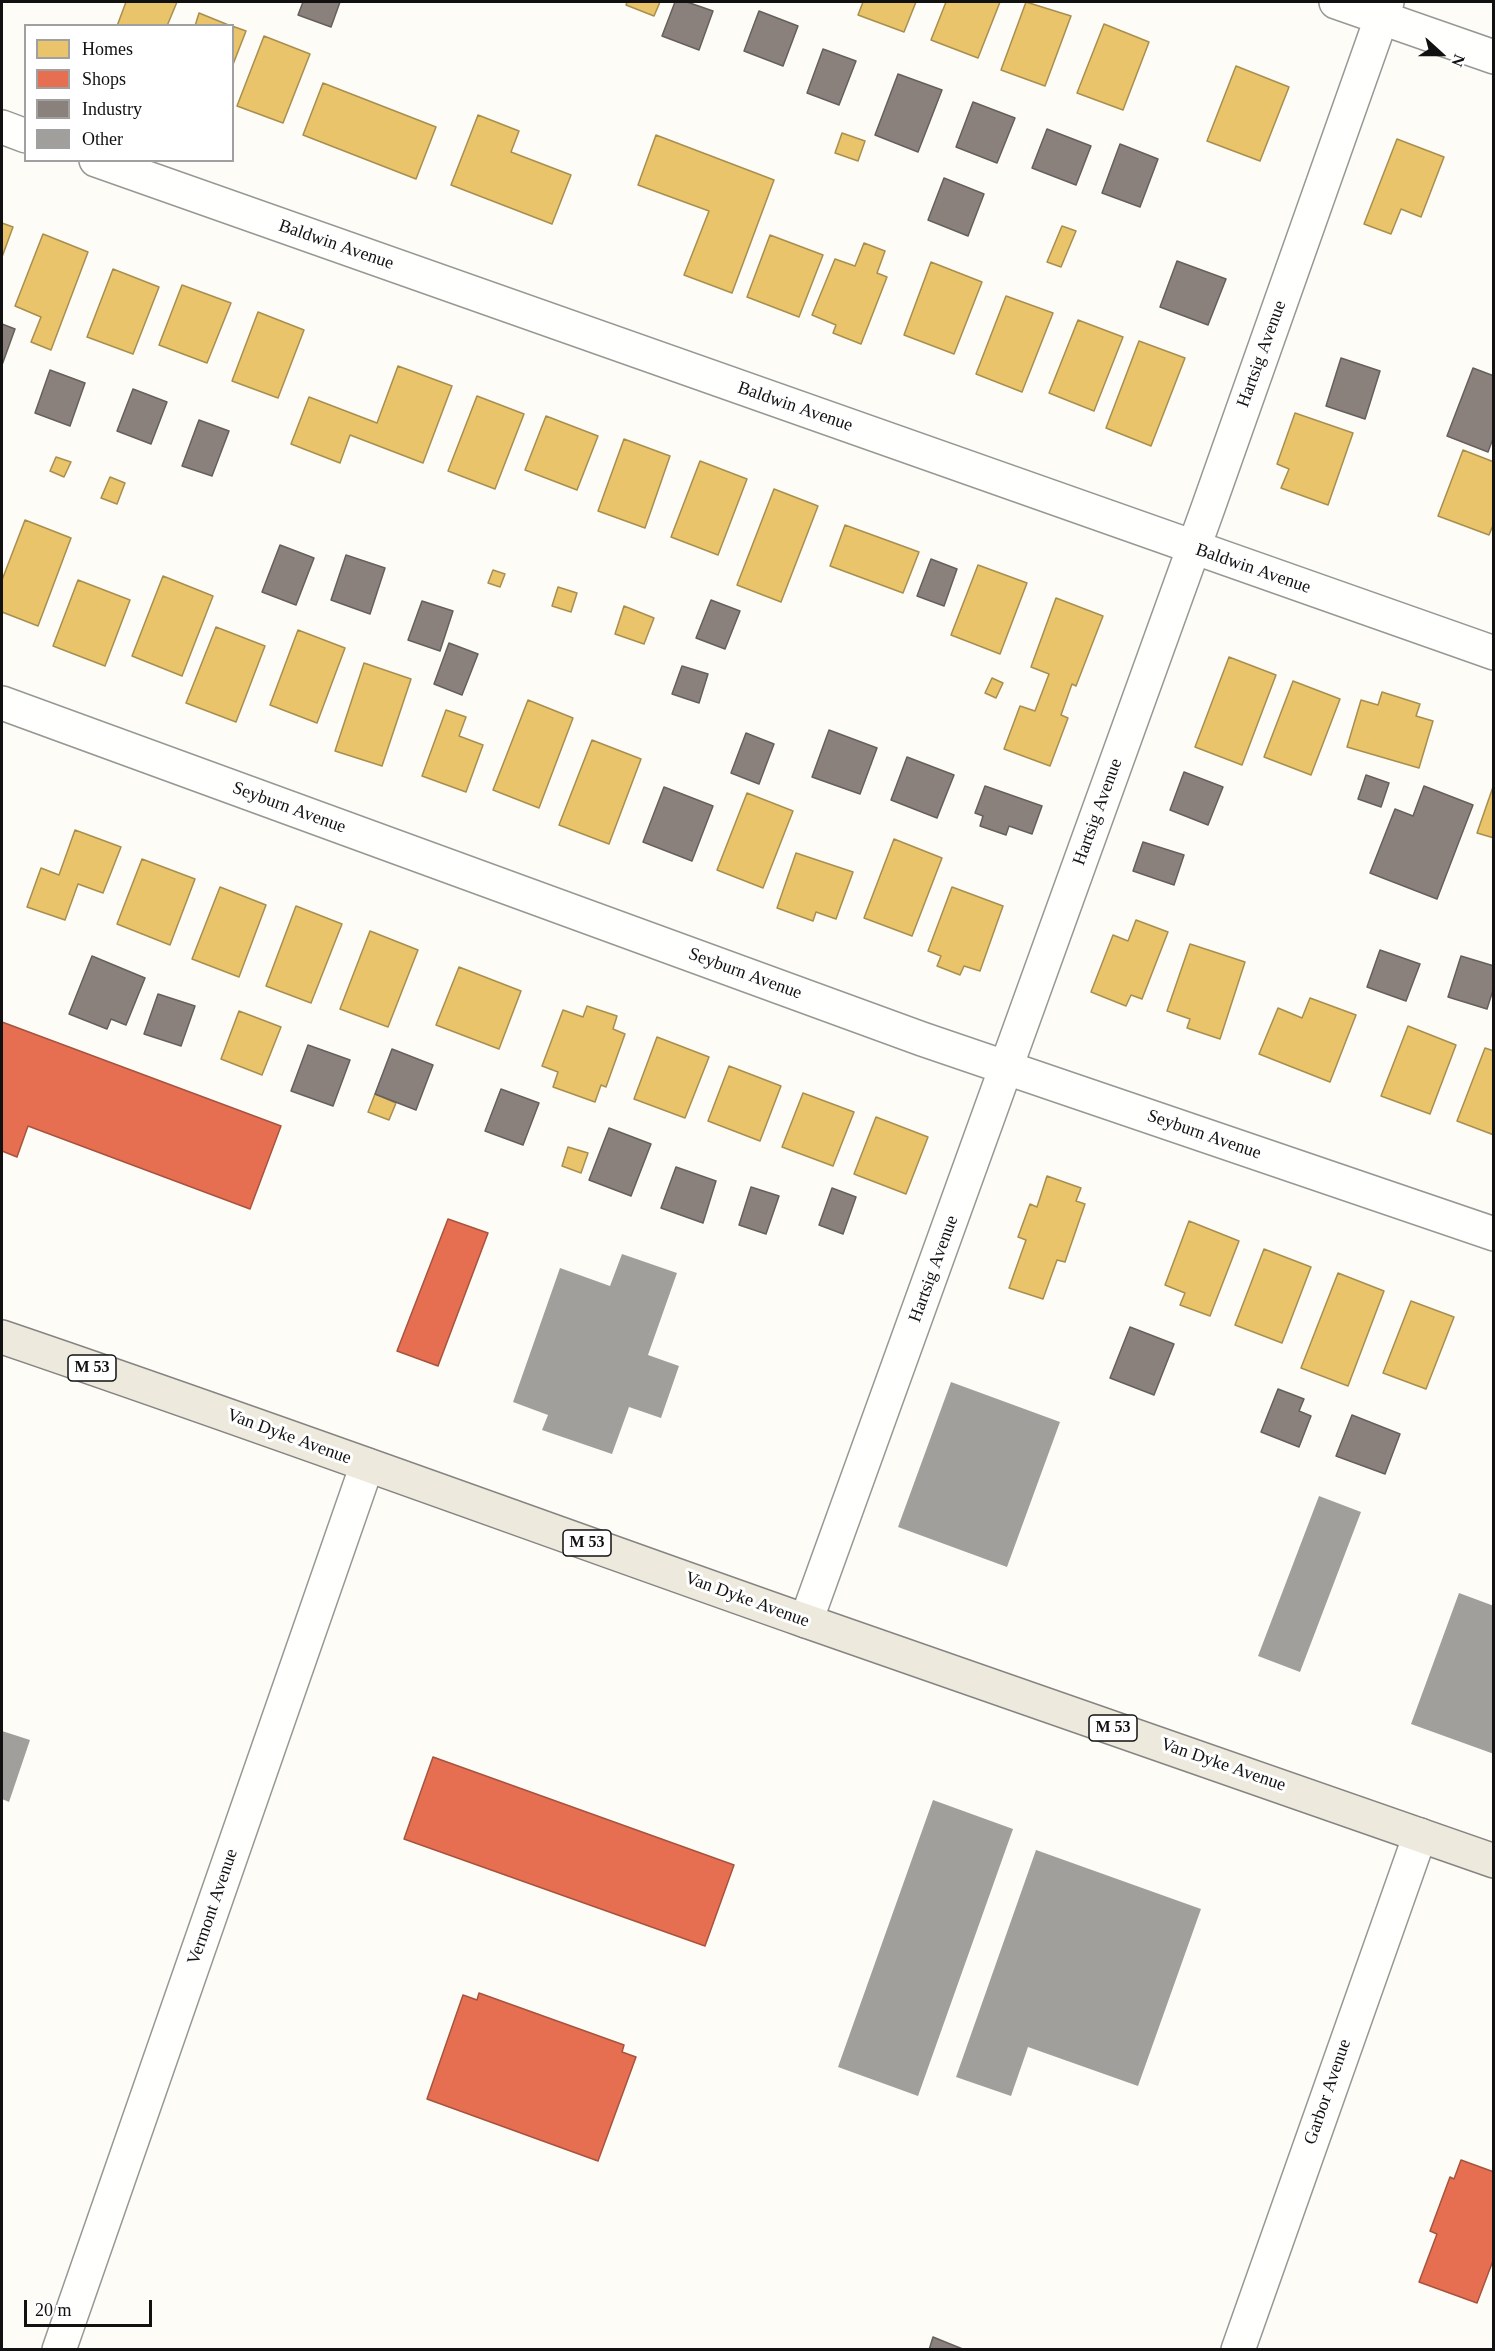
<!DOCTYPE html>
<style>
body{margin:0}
#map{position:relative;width:1495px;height:2351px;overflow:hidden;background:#fdfcf7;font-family:Georgia,serif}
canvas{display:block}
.frame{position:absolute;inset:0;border:3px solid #111;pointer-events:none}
.legend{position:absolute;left:24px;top:24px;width:210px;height:138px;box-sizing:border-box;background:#fff;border:2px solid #a0a0a0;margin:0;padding:8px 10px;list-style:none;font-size:18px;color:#111}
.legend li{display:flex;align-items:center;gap:12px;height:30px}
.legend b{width:30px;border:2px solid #a0a0a0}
.north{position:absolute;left:1411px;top:24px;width:60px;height:60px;-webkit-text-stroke:4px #fff;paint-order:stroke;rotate:111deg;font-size:16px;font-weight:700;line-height:24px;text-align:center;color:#111}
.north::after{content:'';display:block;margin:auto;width:21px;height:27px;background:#111;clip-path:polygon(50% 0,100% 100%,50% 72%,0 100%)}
.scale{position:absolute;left:24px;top:2300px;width:128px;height:27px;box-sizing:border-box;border:3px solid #111;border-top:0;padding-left:8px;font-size:18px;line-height:21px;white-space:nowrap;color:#111;-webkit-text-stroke:4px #fff;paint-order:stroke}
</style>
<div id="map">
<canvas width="1495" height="2351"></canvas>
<div class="frame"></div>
<ul class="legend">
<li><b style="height:16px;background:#e9c46a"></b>Homes</li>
<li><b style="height:16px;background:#e76f51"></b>Shops</li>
<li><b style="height:16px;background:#8a817c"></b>Industry</li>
<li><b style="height:16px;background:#a19f9c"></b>Other</li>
</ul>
<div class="north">N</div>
<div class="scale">20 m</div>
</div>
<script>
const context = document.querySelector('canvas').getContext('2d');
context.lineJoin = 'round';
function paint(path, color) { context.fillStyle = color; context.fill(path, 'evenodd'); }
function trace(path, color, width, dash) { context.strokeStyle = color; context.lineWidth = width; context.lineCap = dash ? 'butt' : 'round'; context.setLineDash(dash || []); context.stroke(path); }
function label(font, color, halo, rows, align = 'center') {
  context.font = font + ' Georgia,serif'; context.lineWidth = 6; context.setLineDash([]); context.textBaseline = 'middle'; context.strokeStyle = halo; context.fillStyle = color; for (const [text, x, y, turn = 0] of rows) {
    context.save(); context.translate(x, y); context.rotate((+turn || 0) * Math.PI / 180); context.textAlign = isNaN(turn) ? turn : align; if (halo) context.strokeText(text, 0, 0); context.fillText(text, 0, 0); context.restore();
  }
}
const homes = new Path2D(`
 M 126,2 L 177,2 L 167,26 L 117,26 Z
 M 627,2 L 660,2 L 654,16 L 626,5 Z
 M 863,2 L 916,2 L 904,32 L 858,15 Z
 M 946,2 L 1000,2 L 978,58 L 931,40 Z
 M 1026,2 L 1071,16 L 1045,86 L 1001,70 Z
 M 199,13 L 231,26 L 195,26 Z
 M 1104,24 L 1149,42 L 1123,110 L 1077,93 Z
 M 232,26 L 246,31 L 232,67 Z
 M 264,36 L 310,54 L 283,123 L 237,106 Z
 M 1236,66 L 1289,87 L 1260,161 L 1207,141 Z
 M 323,83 L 436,127 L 416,179 L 303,135 Z
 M 478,115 L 519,131 L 511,152 L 571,175 L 552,224 L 451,185 Z
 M 842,133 L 865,141 L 858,161 L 835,153 Z
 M 656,135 L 774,180 L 732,293 L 684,275 L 709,211 L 638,185 Z
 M 1397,139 L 1444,157 L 1421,217 L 1401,209 L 1391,234 L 1364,224 Z
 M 2,223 L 13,227 L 2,257 Z
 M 1062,226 L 1076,231 L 1061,267 L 1047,262 Z
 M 43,234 L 88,252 L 51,350 L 31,342 L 41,317 L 15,306 Z
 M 770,235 L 823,255 L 799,317 L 747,297 Z
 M 864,243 L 885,251 L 877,273 L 887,277 L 861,344 L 833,333 L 836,325 L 812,315 L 835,259 L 855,266 Z
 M 931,262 L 982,282 L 954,354 L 904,335 Z
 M 113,269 L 159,287 L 133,354 L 87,337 Z
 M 182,285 L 231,303 L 207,363 L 159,345 Z
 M 1006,296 L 1053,313 L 1022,392 L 976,374 Z
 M 258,312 L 304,330 L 278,398 L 232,381 Z
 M 1078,320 L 1123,337 L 1094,411 L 1049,393 Z
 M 1139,341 L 1185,358 L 1151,446 L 1106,428 Z
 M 398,366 L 452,386 L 423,463 L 350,435 L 340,463 L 291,444 L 309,397 L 377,423 Z
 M 477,396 L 524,414 L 495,489 L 448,471 Z
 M 1295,413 L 1353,433 L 1328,505 L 1281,488 L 1289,469 L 1277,464 Z
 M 546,416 L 598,436 L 577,490 L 525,470 Z
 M 624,439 L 670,456 L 645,528 L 598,511 Z
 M 1463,450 L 1494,462 L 1494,523 L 1489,535 L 1438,516 Z
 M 56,457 L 71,462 L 64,477 L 50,471 Z
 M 700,461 L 747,479 L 718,555 L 671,537 Z
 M 110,477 L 125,483 L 117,504 L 101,498 Z
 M 774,489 L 818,506 L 781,602 L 737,585 Z
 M 25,520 L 71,538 L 38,626 L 2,612 L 2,580 Z
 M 845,525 L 919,552 L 903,593 L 830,566 Z
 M 978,565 L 1027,583 L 1000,654 L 951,635 Z
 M 493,570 L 505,574 L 500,587 L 488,583 Z
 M 163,576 L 213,596 L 182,676 L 132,656 Z
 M 78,580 L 130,600 L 105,666 L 53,646 Z
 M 558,587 L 577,593 L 571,612 L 552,606 Z
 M 1056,598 L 1103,616 L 1076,686 L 1072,684 L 1061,715 L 1068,718 L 1050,766 L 1004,749 L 1020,706 L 1035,711 L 1049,674 L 1031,667 Z
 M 624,606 L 654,618 L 644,644 L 615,634 Z
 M 216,627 L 265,646 L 236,722 L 186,703 Z
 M 298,630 L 345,648 L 317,723 L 270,705 Z
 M 1229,657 L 1276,675 L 1242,765 L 1195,747 Z
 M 364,663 L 411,679 L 382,766 L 335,751 Z
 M 992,678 L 1003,683 L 996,698 L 985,693 Z
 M 1293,681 L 1340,699 L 1311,775 L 1264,757 Z
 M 1382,692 L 1420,704 L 1416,716 L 1433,721 L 1419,768 L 1347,747 L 1361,700 L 1378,705 Z
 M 528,700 L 573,718 L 539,808 L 493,790 Z
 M 446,710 L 466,717 L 459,736 L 483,745 L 466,792 L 422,776 Z
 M 592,740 L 641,759 L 609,844 L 559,825 Z
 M 1494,784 L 1494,838 L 1477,833 Z
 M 747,793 L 793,811 L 763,888 L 717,870 Z
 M 75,830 L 121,847 L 103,893 L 78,884 L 65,920 L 27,907 L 41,868 L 59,875 Z
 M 894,839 L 942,858 L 912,936 L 864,918 Z
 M 796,853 L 853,872 L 836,919 L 816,912 L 813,921 L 777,908 Z
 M 142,859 L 195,879 L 170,945 L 117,924 Z
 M 220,887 L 266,905 L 239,977 L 192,959 Z
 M 952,887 L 1003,906 L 980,971 L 964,966 L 960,975 L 937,966 L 941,956 L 928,951 Z
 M 296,906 L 342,924 L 311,1003 L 266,986 Z
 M 1136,920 L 1168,932 L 1142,999 L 1131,995 L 1126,1006 L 1091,992 L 1113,935 L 1128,941 Z
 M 370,931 L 418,950 L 388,1027 L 340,1009 Z
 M 1190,944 L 1245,962 L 1220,1039 L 1187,1028 L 1190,1019 L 1167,1011 Z
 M 459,967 L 521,991 L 499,1049 L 436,1025 Z
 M 1310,998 L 1356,1015 L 1330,1082 L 1259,1054 L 1278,1008 L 1302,1018 Z
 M 587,1006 L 617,1016 L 613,1029 L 625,1034 L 606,1087 L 601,1085 L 595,1102 L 553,1087 L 558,1072 L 542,1066 L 563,1010 L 583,1017 Z
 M 239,1011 L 281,1027 L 262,1075 L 221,1059 Z
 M 1408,1026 L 1456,1045 L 1430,1114 L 1381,1096 Z
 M 657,1037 L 709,1057 L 685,1118 L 634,1099 Z
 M 1485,1048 L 1494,1051 L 1494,1135 L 1457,1121 Z
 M 729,1066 L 781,1086 L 760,1141 L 708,1121 Z
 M 803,1093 L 854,1112 L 833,1166 L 782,1147 Z
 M 375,1094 L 396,1103 L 389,1120 L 368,1112 Z
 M 876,1117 L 928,1137 L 906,1194 L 854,1174 Z
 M 568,1147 L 588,1153 L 581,1173 L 562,1166 Z
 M 1047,1176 L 1081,1188 L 1076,1201 L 1085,1204 L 1065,1262 L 1057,1260 L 1043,1299 L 1009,1288 L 1026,1240 L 1018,1237 L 1030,1204 L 1037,1207 Z
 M 1189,1221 L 1239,1241 L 1210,1316 L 1180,1305 L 1185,1293 L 1165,1285 Z
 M 1264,1249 L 1311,1267 L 1282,1343 L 1235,1325 Z
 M 1338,1273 L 1384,1291 L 1348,1386 L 1301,1368 Z
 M 1411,1301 L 1454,1317 L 1426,1389 L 1383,1373 Z`);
const shops = new Path2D(`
 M 2,1022 L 281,1126 L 250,1209 L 28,1126 L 17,1157 L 2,1151 Z
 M 448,1219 L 488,1233 L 438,1366 L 397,1351 Z
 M 433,1757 L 734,1865 L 705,1946 L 404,1839 Z
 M 479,1993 L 624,2045 L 622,2052 L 636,2057 L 598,2161 L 427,2099 L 463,1995 L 477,2000 Z
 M 1461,2160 L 1494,2172 L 1494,2258 L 1477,2303 L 1419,2282 L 1437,2234 L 1430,2231 L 1450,2177 L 1454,2179 Z`);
const industry = new Path2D(`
 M 303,2 L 340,2 L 331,27 L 298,15 Z
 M 675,2 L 687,2 L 713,11 L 699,50 L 662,36 Z
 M 759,11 L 798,26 L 783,66 L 744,51 Z
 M 823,49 L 856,61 L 839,105 L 807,93 Z
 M 898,74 L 942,90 L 918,152 L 875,135 Z
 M 973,102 L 1015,118 L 997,163 L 956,147 Z
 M 1047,129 L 1091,146 L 1076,185 L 1032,168 Z
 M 1120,144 L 1158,159 L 1140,207 L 1102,193 Z
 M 944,178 L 984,194 L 968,236 L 928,220 Z
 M 1177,261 L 1226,279 L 1208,325 L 1160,307 Z
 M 2,324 L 15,329 L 2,365 Z
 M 1341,358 L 1380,371 L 1365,419 L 1326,406 Z
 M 1473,368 L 1494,376 L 1494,436 L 1488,452 L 1447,436 Z
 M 50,370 L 85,383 L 70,426 L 35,413 Z
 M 133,389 L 167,402 L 151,444 L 117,431 Z
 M 199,420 L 229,431 L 212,476 L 182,466 Z
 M 280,545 L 314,558 L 296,605 L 262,592 Z
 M 346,555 L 385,568 L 370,614 L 331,600 Z
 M 931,559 L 957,569 L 944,606 L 917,596 Z
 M 711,600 L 740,611 L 725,649 L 696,638 Z
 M 422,601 L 453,611 L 440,651 L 408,640 Z
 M 449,643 L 478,654 L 462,695 L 434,684 Z
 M 682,666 L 708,674 L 699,703 L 672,694 Z
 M 829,730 L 877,748 L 860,794 L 812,777 Z
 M 746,733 L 774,744 L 759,784 L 731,773 Z
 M 907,757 L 954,775 L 937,818 L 891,800 Z
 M 1184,772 L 1223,787 L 1208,825 L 1170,810 Z
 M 1366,775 L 1389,783 L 1381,807 L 1358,799 Z
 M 985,786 L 1042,806 L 1032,834 L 1009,826 L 1006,835 L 980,826 L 983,816 L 975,813 Z
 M 1424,786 L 1473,805 L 1437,899 L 1370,873 L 1395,809 L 1413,816 Z
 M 664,787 L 713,806 L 692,861 L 643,842 Z
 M 1143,842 L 1184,855 L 1174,885 L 1133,871 Z
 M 1380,950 L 1420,964 L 1406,1001 L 1367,987 Z
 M 92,956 L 145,978 L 126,1025 L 111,1019 L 107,1029 L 69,1014 Z
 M 1461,956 L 1494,966 L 1494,987 L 1487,1009 L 1448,997 Z
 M 158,994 L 195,1006 L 181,1046 L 144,1034 Z
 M 308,1045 L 350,1060 L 333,1106 L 291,1091 Z
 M 392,1049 L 433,1065 L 416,1110 L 375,1094 Z
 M 501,1089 L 539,1103 L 523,1145 L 485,1131 Z
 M 609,1128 L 651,1144 L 631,1196 L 589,1180 Z
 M 676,1167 L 716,1181 L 703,1223 L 661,1208 Z
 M 751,1187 L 779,1196 L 766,1234 L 739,1225 Z
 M 832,1188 L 856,1197 L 843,1234 L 819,1225 Z
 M 1130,1327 L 1174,1344 L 1154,1395 L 1110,1378 Z
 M 1278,1389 L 1304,1399 L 1299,1411 L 1311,1416 L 1299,1447 L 1261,1432 Z
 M 1352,1415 L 1400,1434 L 1385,1474 L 1336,1456 Z
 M 933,2337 L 965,2350 L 929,2350 Z`);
const building = new Path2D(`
 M 622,1254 L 677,1273 L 648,1355 L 679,1366 L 661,1418 L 629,1407 L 612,1454 L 542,1430 L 548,1415 L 513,1402 L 560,1268 L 610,1286 Z
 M 951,1382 L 1060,1422 L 1007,1567 L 898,1527 Z
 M 1319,1496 L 1361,1512 L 1300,1672 L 1258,1656 Z
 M 1459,1593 L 1494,1606 L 1494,1754 L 1411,1724 Z
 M 2,1731 L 30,1740 L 9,1802 L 2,1799 Z
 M 933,1800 L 1013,1829 L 918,2096 L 838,2067 Z
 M 1036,1850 L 1201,1909 L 1138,2086 L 1028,2047 L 1011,2096 L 956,2077 Z`);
const street = new Path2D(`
 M 1336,2 L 1494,57
 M 2,127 L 26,136
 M 96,160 L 1494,653
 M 2,703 L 922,1039 L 1494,1234
 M 806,1621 L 1208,508 L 1387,2
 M 59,2350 L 367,1465
 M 1238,2350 L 1420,1835`);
const primary = new Path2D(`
 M 2,1337 C 270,1428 536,1526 803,1620 C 1033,1702 1264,1779 1494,1861`);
const shields = [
 [92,1368,48],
 [587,1543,48],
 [1113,1728,48]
];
const shieldNames = [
 ["M 53",92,1368],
 ["M 53",587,1543],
 ["M 53",1113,1728]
];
const streetNames = [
 ["Baldwin Avenue",336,245,19],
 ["Hartsig Avenue",1262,354,-70],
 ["Baldwin Avenue",795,407,19],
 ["Baldwin Avenue",1253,569,19],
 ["Seyburn Avenue",289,808,20],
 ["Hartsig Avenue",1098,812,-70],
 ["Seyburn Avenue",745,974,20],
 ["Seyburn Avenue",1204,1135,19],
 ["Hartsig Avenue",934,1269,-70],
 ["Van Dyke Avenue",289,1437,20],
 ["Van Dyke Avenue",747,1600,20],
 ["Van Dyke Avenue",1223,1765,19],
 ["Vermont Avenue",213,1907,-71],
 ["Garbor Avenue",1328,2092,-71]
];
paint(homes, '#e9c46a');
trace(homes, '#a88e4f', 1.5);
paint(shops, '#e76f51');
trace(shops, '#a7533e', 1.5);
paint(industry, '#8a817c');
trace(industry, '#665f5c', 1.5);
paint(building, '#a19f9c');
trace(street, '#979795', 36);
trace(primary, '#858482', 36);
trace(street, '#fffffe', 33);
trace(primary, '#ede9dc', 33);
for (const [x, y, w] of shields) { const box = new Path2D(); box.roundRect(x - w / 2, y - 13, w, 26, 4.5); context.fillStyle = '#fff'; context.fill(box); trace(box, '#111', 1.5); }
label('bold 16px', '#111', null, shieldNames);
label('18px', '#111', '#fff', streetNames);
</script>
